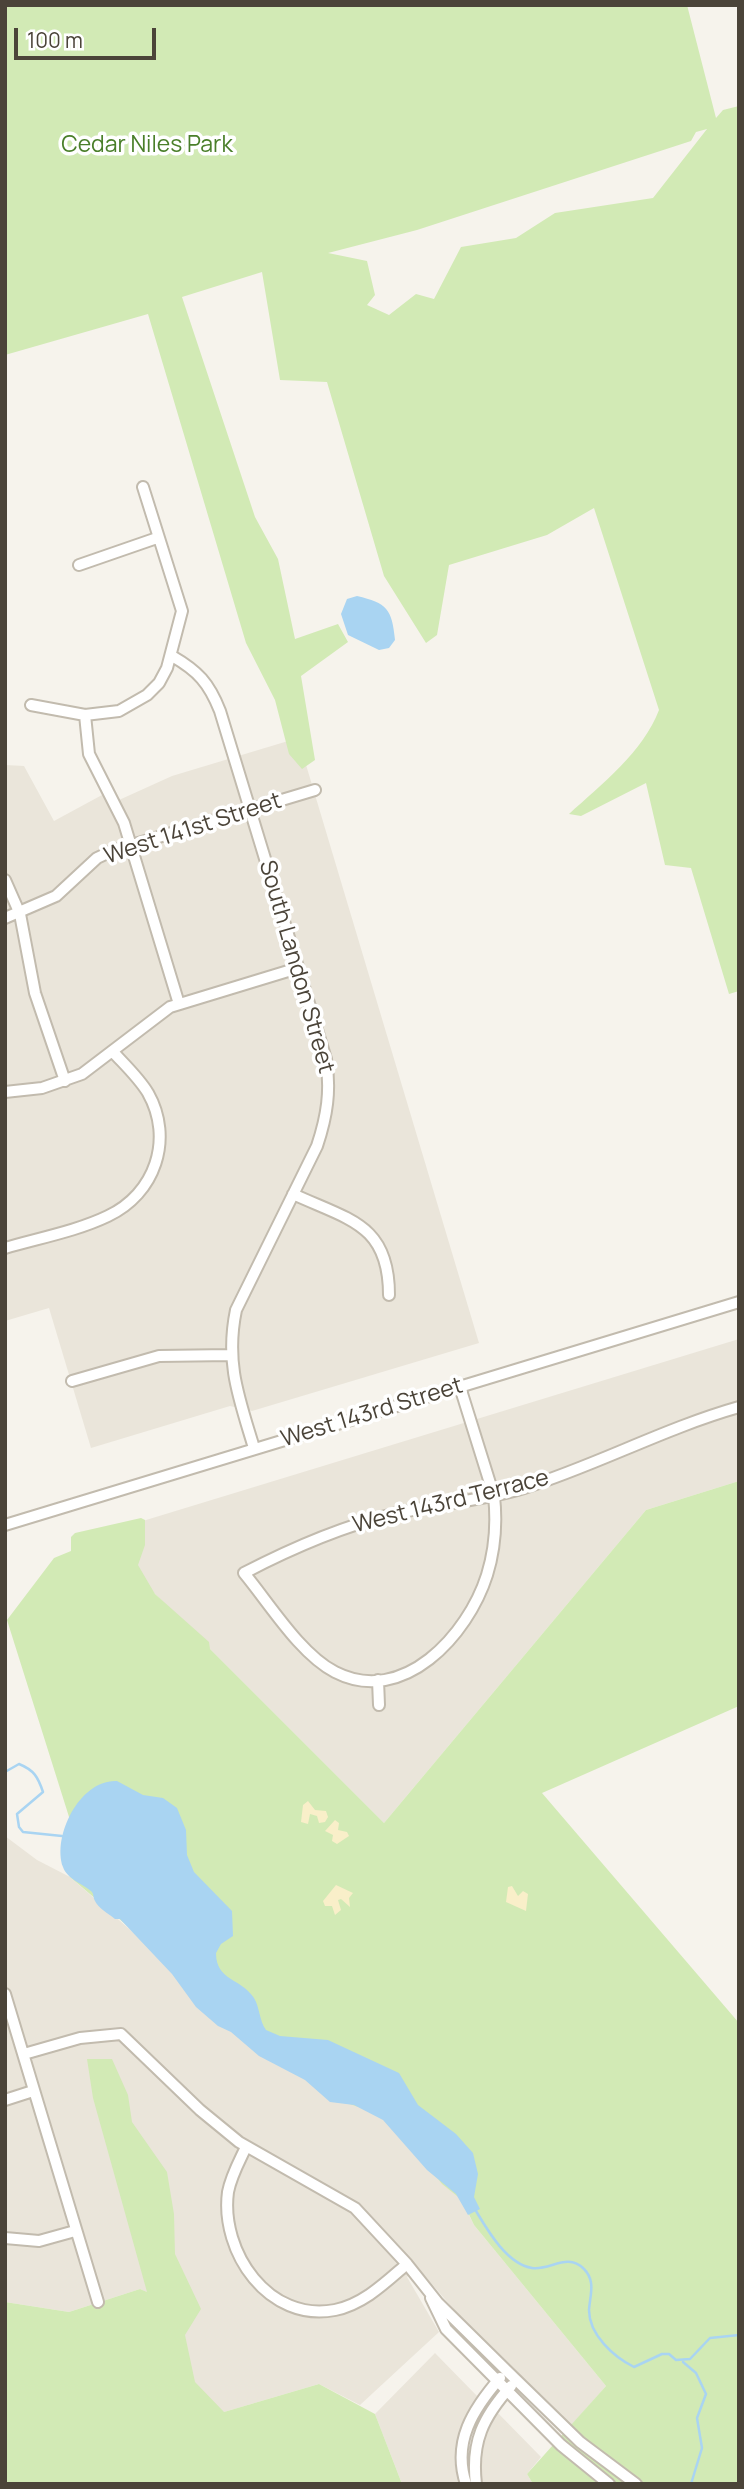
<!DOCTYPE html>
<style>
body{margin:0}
#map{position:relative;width:744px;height:2489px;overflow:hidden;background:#f6f3ec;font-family:Manrope,sans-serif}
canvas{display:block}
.frame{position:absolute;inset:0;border:7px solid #4b4439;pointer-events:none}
.scale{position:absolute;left:14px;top:28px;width:142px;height:32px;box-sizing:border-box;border:4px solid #4b4439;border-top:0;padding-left:9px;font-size:21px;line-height:24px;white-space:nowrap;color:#4b4439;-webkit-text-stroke:5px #fff;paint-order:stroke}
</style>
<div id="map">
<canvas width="744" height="2489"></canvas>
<div class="frame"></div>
<div class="scale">100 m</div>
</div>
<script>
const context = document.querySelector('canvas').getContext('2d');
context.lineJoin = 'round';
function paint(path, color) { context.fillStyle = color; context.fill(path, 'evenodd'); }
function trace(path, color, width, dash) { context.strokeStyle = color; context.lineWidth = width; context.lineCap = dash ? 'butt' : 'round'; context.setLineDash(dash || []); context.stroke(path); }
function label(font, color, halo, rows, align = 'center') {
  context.font = font + ' Manrope,sans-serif'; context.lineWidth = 7; context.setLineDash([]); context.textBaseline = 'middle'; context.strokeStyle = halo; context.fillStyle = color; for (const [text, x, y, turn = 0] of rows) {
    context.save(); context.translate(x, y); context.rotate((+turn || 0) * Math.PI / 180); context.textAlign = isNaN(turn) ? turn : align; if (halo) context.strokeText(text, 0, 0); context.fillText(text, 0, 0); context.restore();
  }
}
const residential = new Path2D(`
 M 298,738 L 479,1343 L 252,1411 L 230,1406 L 91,1448 L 49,1308 L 5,1321 L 5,765 L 24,766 L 54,821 L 102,795 L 119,800 L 172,776 Z
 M 739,1339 L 739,1481 L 646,1510 L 384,1823 L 102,1541 L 110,1531 Z
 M 5,1836 L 37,1860 L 70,1877 L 152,1949 L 389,2117 L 462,2201 L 474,2225 L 606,2386 L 570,2427 L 464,2321 L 417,2267 L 407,2277 L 439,2332 L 360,2405 L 319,2384 L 214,2415 L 180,2378 L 155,2296 L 140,2289 L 69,2312 L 5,2302 Z
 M 435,2353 L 478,2397 L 468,2414 L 457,2444 L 461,2484 L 402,2484 L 375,2414 Z
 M 495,2410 L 541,2457 L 527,2474 L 533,2484 L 479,2484 L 479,2443 Z`);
const green = new Path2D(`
 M 5,5 L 687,5 L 716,118 L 723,110 L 739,106 L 739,991 L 729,994 L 691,868 L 665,865 L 646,783 L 581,816 L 569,814 C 602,784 643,752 659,710 L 594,508 L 547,535 L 449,565 L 437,635 L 426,643 L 384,576 L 327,382 L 280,380 L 262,272 L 182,297 L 255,517 L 278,559 L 295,639 L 338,624 L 348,642 L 301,676 L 315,760 L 302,769 L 289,754 L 275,700 L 246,643 L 148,314 L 5,355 ZM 707,129 L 653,198 L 555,213 L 516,238 L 461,247 L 434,299 L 416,294 L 389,315 L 367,305 L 375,295 L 367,261 L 328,253 L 417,230 L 691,141 L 696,132 Z
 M 739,1481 L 739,1706 L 542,1793 L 739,2023 L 739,2484 L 533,2484 L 527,2474 L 606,2386 L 474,2225 L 462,2200 L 442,2184 L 389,2117 L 328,2097 L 70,1877 C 58,1856 60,1841 70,1820 L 7,1620 L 54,1558 L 71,1551 L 71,1537 L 75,1533 L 141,1518 L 145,1520 L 145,1545 L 138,1565 L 155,1594 L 209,1642 L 210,1649 L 384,1823 L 646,1510 Z
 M 87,2059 L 112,2059 L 128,2095 L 132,2122 L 167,2172 L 174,2214 L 175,2254 L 201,2309 L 185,2335 L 195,2382 L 224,2412 L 319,2384 L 375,2414 L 402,2484 L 5,2484 L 5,2302 L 69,2312 L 140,2289 L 147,2292 L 93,2098 Z`);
const sand = new Path2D(`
 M 308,1801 L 315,1810 L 326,1811 L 328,1817 L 325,1822 L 319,1823 L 317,1816 L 310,1814 L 308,1824 L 301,1822 L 303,1805 Z
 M 335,1820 L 339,1823 L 338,1830 L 347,1832 L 349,1836 L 337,1844 L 332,1841 L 333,1835 L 325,1831 Z
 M 336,1885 L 353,1893 L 349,1898 L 350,1907 L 341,1899 L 338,1900 L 341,1910 L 335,1915 L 332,1906 L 325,1906 L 323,1901 Z
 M 512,1886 L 518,1896 L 523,1891 L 528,1894 L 526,1911 L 506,1902 L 508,1887 Z`);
const water = new Path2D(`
 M 357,596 C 387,603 392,609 395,640 L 389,648 L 379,650 L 348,635 L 341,614 L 347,599 Z
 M 117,1781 L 143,1795 L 163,1798 L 177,1808 L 186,1830 L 187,1855 L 194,1872 L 232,1911 L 233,1936 L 221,1944 L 216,1953 C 216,1981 241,1978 254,1998 C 260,2008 259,2020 266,2030 L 280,2036 L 328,2040 L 399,2073 L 418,2105 L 456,2134 L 473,2153 L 478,2174 L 474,2197 L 480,2209 L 468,2215 L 456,2194 L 427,2170 L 383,2120 L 354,2105 L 330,2102 L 305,2080 L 259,2056 L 231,2032 L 218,2026 L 196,2007 L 172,1974 L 120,1919 L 115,1919 C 109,1914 98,1908 95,1901 C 93,1898 94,1893 91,1891 C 83,1884 67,1879 63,1867 C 52,1836 80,1779 117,1781 Z`);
const stream = new Path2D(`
 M 5,1772 L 19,1764 C 34,1770 38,1777 43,1792 L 17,1814 L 19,1827 L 23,1832 L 62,1836
 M 476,2211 C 488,2231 507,2264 532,2268 C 550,2271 567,2252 584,2269 C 596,2281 590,2295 589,2310 C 589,2335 614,2357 634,2367 L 662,2354 L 669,2354 L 676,2360 L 690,2359 L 710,2338 L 739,2335
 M 683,2362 L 696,2373 L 706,2394 L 697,2418 L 702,2448 L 691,2484`);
const street = new Path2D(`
 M 79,565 L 157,538
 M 172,656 C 198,671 209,683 220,711 L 326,1059 C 331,1091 327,1116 317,1146 L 236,1310 C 225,1363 239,1398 254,1448
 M 31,705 L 85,715 L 119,711 L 147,695 L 159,683 L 167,668 L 182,611 L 143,487
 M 85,715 L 89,754 L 124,823 L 179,1004
 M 5,880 L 20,914 L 35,993 L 65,1081
 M 5,918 L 56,896 L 97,858 L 112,851 L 315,790
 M 5,1092 L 42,1088 L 82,1074 L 170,1007 L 298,968
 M 293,1194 C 349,1220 389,1224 389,1295
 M 5,1248 C 39,1238 77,1231 108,1216 C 155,1194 174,1139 148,1093 C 139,1078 125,1065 113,1052
 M 72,1381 L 159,1356 L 230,1355
 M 460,1387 L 494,1496 C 497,1523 495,1549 487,1575 C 468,1635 403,1707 335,1672 C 300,1654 269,1603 244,1573 C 292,1548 340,1527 393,1514 C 436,1504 481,1501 524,1488 C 597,1465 665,1428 739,1407
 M 5,1525 L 739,1302
 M 378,1680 L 379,1705
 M 5,1994 L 98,2302
 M 24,2054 L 80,2038 L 121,2034 L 200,2110 L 239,2142 L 355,2208 L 407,2264 L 438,2303 L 507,2371 L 580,2442 L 636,2484
 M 5,2100 L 33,2091
 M 246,2147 C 239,2162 231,2176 228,2192 C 220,2252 269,2323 335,2310 C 364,2304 386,2282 407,2264
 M 5,2238 L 39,2241 L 75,2231
 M 431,2298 L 446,2329 L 561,2445 L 609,2484
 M 466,2484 C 452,2442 473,2409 500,2378
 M 476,2484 C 471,2442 483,2417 511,2386`);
const parkNames = [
 ["Cedar Niles Park",147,146]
];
const streetNames = [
 ["West 141st Street",193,829,-18],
 ["South Landon Street",296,967,74],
 ["West 143rd Street",372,1413,-17],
 ["West 143rd Terrace",451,1502,-14]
];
paint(residential, '#eae5da');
paint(green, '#d2eab5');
paint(sand, '#f9efc9');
paint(water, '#a9d4f2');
trace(stream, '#a9d4f2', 2.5);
trace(street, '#c2bbae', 14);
trace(street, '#fff', 10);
label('23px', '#4a7f2a', '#fff', parkNames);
label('23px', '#4b4439', '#fff', streetNames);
</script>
